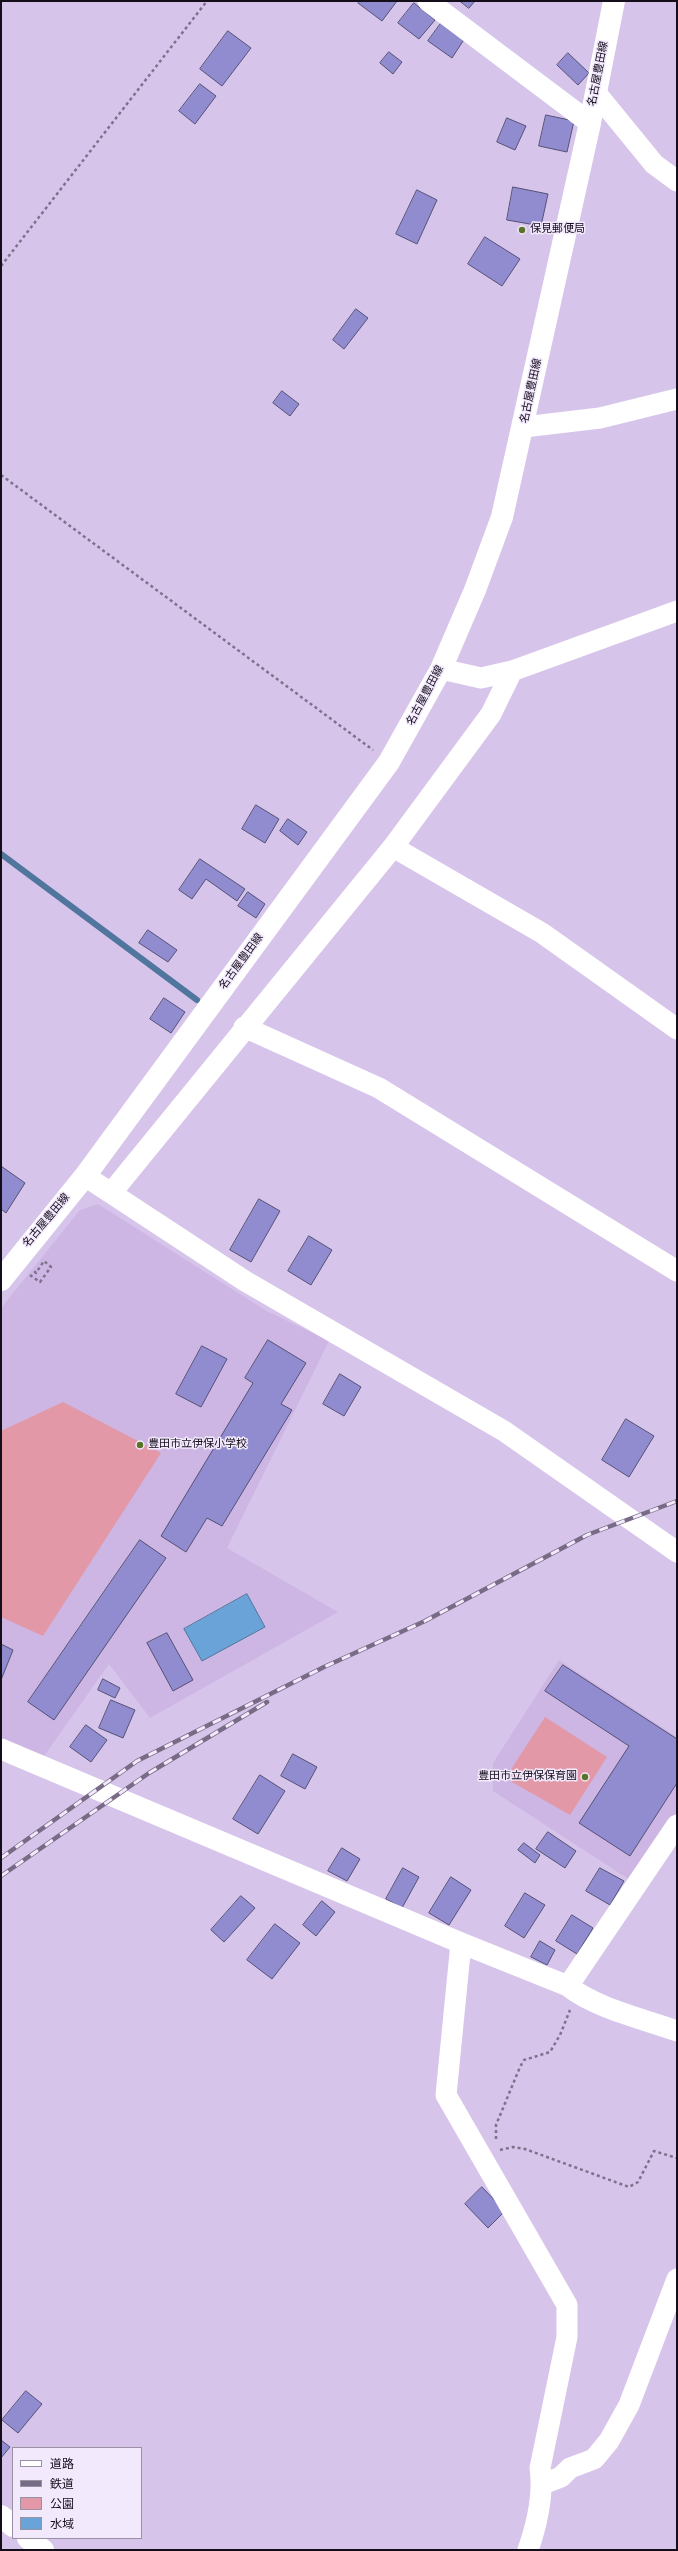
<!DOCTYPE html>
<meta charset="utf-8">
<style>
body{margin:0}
#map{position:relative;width:678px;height:2551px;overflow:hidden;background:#d7c4eb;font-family:Overpass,"Noto Sans JP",sans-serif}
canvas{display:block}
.frame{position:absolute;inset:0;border:2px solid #140d1a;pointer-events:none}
.legend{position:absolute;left:12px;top:2447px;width:130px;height:92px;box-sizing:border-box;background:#f3e9fd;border:1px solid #9a91a2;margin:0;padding:5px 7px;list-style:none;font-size:12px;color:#140d1a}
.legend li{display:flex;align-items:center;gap:8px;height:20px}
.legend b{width:20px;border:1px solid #9a91a2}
</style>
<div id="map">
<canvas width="678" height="2551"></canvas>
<div class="frame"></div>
<ul class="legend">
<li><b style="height:5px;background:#fff"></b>道路</li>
<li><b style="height:5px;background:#786b85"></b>鉄道</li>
<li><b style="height:11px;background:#e298a6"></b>公園</li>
<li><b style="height:11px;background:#69a3d7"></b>水域</li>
</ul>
</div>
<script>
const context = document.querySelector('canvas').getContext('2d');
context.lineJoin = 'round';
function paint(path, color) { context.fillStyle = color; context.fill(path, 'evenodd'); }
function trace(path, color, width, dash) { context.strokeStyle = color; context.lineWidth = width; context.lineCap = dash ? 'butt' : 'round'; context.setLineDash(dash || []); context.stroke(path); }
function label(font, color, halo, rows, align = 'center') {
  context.font = font + ' Overpass,"Noto Sans JP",sans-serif'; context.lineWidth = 3; context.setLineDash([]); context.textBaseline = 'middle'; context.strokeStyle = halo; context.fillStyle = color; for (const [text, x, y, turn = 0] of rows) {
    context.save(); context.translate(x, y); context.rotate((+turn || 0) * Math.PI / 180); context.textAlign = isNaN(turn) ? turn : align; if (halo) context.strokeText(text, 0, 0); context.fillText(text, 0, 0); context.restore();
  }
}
const built = new Path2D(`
 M 98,1204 L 265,1310 L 329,1341 L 227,1548 L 338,1612 L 150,1718 L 109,1664 L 44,1756 L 1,1739 L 1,1308 L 80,1210 Z
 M 559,1660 L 677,1737 L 677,1814 L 633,1882 L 493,1791 L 493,1763 Z`);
const green = new Path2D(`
 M 63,1402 L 161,1453 L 43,1636 L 1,1617 L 1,1431 Z
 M 545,1717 L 607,1757 L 570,1815 L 512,1782 L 512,1768 Z`);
const water = new Path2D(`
 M 247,1594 L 265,1627 L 202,1661 L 184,1629 Z`);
const stream = new Path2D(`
 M 1,854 L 197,1000`);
const building = new Path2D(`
 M 360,1 L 397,1 L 382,21 L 358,3 Z
 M 460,1 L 475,1 L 469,8 Z
 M 414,3 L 435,20 L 419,39 L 398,23 Z
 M 442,22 L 465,38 L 452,58 L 428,41 Z
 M 228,31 L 251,48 L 222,86 L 200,69 Z
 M 389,52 L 402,62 L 393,74 L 380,63 Z
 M 568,53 L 589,73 L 578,85 L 557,65 Z
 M 200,84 L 216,96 L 195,124 L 179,111 Z
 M 546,115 L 574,121 L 567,152 L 539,146 Z
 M 507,118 L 526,126 L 515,150 L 497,142 Z
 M 513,187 L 548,194 L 541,226 L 507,220 Z
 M 417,190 L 437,200 L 417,244 L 396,234 Z
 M 485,237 L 520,259 L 502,286 L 468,264 Z
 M 356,309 L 368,318 L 344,349 L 333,340 Z
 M 282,391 L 299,404 L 290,416 L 273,403 Z
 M 256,805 L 279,819 L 265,843 L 242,829 Z
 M 288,819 L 307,832 L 298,845 L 280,831 Z
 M 200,859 L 245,889 L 237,901 L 206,879 L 192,899 L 179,890 Z
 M 248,892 L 265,904 L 256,918 L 238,906 Z
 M 148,930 L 177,950 L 168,962 L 139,943 Z
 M 164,998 L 185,1012 L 171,1033 L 150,1019 Z
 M 1,1166 L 25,1183 L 6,1213 L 1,1209 Z
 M 259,1199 L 280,1211 L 251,1262 L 230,1250 Z
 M 309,1236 L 332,1250 L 311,1285 L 288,1271 Z
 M 268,1340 L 306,1363 L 281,1404 L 292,1410 L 222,1526 L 207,1518 L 186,1552 L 161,1536 L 253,1383 L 245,1378 Z
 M 202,1346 L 227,1359 L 201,1407 L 176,1394 Z
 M 340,1374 L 361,1387 L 344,1416 L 323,1404 Z
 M 626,1419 L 654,1436 L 629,1477 L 602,1460 Z
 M 140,1540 L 166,1558 L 54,1720 L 28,1702 Z
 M 167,1633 L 193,1680 L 173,1691 L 147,1643 Z
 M 1,1644 L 13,1650 L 1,1680 Z
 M 563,1665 L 677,1739 L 677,1783 L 630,1856 L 579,1823 L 629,1746 L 545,1691 Z
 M 103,1679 L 120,1688 L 115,1698 L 98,1690 Z
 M 111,1700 L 135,1710 L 123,1738 L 99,1728 Z
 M 86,1725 L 107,1740 L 91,1762 L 70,1747 Z
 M 293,1754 L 317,1767 L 305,1789 L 281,1776 Z
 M 260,1775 L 285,1791 L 258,1834 L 233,1819 Z
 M 548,1832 L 576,1851 L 565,1868 L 536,1849 Z
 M 524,1843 L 540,1855 L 535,1863 L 518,1850 Z
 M 342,1848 L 360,1859 L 347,1881 L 328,1871 Z
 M 403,1868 L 419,1877 L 402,1908 L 386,1899 Z
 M 600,1868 L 624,1881 L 610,1905 L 586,1891 Z
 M 451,1877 L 471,1890 L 449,1925 L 429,1913 Z
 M 525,1893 L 545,1905 L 524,1938 L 505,1926 Z
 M 241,1896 L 255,1908 L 224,1942 L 211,1930 Z
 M 322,1901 L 335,1912 L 316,1936 L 303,1925 Z
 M 572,1915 L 593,1928 L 577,1954 L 556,1941 Z
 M 275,1924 L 300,1943 L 272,1979 L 247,1960 Z
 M 540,1941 L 555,1950 L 547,1965 L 531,1957 Z
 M 482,2187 L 505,2211 L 488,2228 L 465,2204 Z
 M 26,2391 L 42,2404 L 18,2433 L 2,2420 Z
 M 1,2440 L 10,2447 L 1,2458 Z`);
const path = new Path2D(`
 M 1,266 L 207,1
 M 1,475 L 373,750
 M 30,1275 L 40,1282 L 51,1267 L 44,1261 L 36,1273 L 34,1271
 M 496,2139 L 496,2125 L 520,2067 L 524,2060 L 550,2052 L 560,2035 L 570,2010
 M 500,2150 L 513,2147 L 525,2149 L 629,2187 L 638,2182 L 654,2151 L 677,2158`);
const street = new Path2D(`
 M 428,1 L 590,123
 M 596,93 L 654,164 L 677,181
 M 524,427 L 600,418 L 677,399
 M 441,669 L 481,678 L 512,671 L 677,611
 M 393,847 L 542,933 L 677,1029
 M 244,1027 L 379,1088 L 677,1271
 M 85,1176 L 245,1281 L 504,1431 L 677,1552
 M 112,1192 L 393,847 L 491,714 L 512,671
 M 1,1749 L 461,1943 L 568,1986 C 595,2008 644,2019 677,2031
 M 461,1943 L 446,2095 L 567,2305 L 567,2337 L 540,2468 C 544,2495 537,2524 528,2550
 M 568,1986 L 677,1825
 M 543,2484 L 561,2477 L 570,2468 L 594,2459 L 609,2441 L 629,2405 L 677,2279`);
const secondary = new Path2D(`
 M 1,2516 L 13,2526
 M 28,2538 L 43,2550`);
const primary = new Path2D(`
 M 1,1280 L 85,1176 L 389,762 L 441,669 L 475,590 L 502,517 L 590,123 L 614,1`);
const rail = new Path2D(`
 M 1,1858 L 137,1761 L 324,1667 L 425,1621 L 587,1535 L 677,1501
 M 1,1876 L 149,1773 L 267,1702`);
const markers = [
 [522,230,4,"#587428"],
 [140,1445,4,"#587428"],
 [585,1777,4,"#587428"]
];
const streetNames = [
 ["名古屋豊田線",599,74,-79],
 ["名古屋豊田線",532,391,-78],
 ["名古屋豊田線",426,696,-62],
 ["名古屋豊田線",242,962,-54],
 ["名古屋豊田線",47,1221,-50]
];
const poiNames = [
 ["保見郵便局",530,230],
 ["豊田市立伊保小学校",148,1445],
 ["豊田市立伊保保育園",577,1777,"right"]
];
paint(built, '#cdb6e4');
paint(green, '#e298a6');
paint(water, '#69a3d7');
trace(water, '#50769e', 1);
trace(stream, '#50769e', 6);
paint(building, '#918ccf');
trace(building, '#545175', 1);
trace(path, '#7f718c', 2.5, [3, 3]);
trace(street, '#fff', 21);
trace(secondary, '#fff', 22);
trace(primary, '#fff', 22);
trace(rail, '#786b85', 4.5);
trace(rail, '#f3e9fd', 3, [9]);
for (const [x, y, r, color] of markers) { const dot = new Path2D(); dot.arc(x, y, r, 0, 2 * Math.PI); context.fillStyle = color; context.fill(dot); trace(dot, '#f3e9fd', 1.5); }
label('11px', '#140d1a', '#f3e9fd', streetNames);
label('11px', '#140d1a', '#f3e9fd', poiNames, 'left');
</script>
